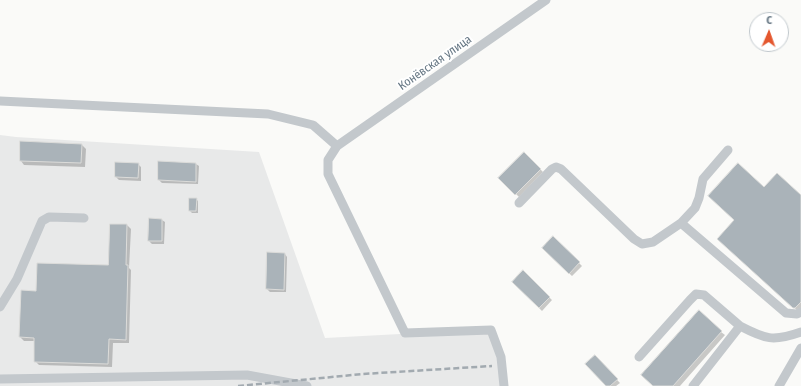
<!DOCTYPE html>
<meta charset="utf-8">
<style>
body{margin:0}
#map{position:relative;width:801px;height:386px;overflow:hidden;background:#fafaf8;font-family:"Fira Sans Condensed",sans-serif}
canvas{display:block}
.north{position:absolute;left:749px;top:12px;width:40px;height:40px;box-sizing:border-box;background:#fff;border:1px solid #c1c8cd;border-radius:50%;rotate:2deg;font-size:11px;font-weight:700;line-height:16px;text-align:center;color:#657683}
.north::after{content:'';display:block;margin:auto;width:14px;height:18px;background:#e4572e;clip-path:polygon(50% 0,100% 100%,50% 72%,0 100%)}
</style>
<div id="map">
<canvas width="801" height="386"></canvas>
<div class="north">С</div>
</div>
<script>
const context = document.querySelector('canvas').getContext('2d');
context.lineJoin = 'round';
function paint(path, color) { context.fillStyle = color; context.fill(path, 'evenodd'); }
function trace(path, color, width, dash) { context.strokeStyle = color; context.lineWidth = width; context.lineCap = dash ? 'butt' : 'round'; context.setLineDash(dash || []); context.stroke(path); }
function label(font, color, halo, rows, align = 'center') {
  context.font = font + ' "Fira Sans Condensed",sans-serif'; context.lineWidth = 4; context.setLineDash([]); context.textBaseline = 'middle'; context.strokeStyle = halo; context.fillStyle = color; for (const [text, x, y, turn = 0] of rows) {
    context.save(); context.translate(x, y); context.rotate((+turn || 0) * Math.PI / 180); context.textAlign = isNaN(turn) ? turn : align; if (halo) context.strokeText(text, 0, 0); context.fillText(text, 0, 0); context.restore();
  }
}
const built = new Path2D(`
 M 0,135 L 16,137 L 259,152 L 325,338 L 494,329 L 508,386 L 0,386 Z`);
const shadow = new Path2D(`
 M 82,145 L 86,149 L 85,167 L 24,165 L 21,161 Z
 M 524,153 L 543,172 L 519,197 L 500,178 Z
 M 138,164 L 141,167 L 141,181 L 119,180 L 116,177 Z
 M 196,164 L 199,166 L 198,184 L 162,183 L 159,180 Z
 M 764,189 L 801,196 L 801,310 L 798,311 L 722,243 L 736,220 Z
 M 196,199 L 198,201 L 198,213 L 192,213 L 190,211 Z
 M 162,220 L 165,222 L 164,244 L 152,244 L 149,241 Z
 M 127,225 L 131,229 L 129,268 L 131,270 L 129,343 L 113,343 L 112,367 L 39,365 L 35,361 L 35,341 L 24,341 L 20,337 L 37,292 L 109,266 Z
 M 553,237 L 582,266 L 572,276 L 543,248 Z
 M 285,254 L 287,257 L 286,292 L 270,292 L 267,289 Z
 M 523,272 L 552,300 L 542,311 L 513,282 Z
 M 721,332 L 725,335 L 680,386 L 654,386 Z
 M 595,357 L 620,383 L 616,386 L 607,386 Z`);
const building = new Path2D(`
 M 20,141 L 82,144 L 81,163 L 20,161 Z
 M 524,152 L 541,169 L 515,195 L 498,178 Z
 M 158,161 L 196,163 L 196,182 L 158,180 Z
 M 115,162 L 139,163 L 138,178 L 115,177 Z
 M 738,163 L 764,187 L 777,173 L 801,195 L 801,302 L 795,308 L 793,308 L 717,239 L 734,220 L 708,196 Z
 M 189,198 L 197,198 L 196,211 L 189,211 Z
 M 149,218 L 162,219 L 162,241 L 148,241 Z
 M 110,224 L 127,224 L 126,265 L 128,265 L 126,340 L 109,339 L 108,364 L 34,362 L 34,338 L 19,337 L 21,290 L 36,291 L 37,263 L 108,265 Z
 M 553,236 L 580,262 L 569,274 L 542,248 Z
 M 267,252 L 285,253 L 284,290 L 266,289 Z
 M 523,270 L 550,297 L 539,308 L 512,282 Z
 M 699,310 L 722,331 L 673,386 L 653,386 L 641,375 Z
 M 595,355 L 618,379 L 610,386 L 606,386 L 585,364 Z`);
const minor = new Path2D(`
 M 0,101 L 268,114 L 313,125 L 337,146
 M 728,150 L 703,179 L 699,198 L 695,208 L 681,223 L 786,313 L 797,314 L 801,312
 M 519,203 L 552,169 L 556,167 L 561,169 L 634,239 L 642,244 L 653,242 L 681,223
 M 0,307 L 17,279 L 42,221 L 49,217 L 84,218
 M 639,357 L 690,300 L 696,294 L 704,295 L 740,326
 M 0,379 L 247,375 L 307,386
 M 504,386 L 501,357 L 491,330 L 405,333 L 328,174 L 328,160 L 337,146 L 546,0
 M 693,386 L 740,326 C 765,339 773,342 801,332
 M 779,386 L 801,348`);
const rail = new Path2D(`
 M 238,386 L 363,374 L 492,366`);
const streetNames = [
 ["Конёвская улица",435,63,-35]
];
paint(built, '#e8e9e9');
paint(shadow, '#0003');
paint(building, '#aab3b9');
trace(building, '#dcdcda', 1);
trace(minor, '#c3c8cc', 9);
trace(rail, '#a2aab0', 2.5, [6, 3]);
label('12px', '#657683', '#fff', streetNames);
</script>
